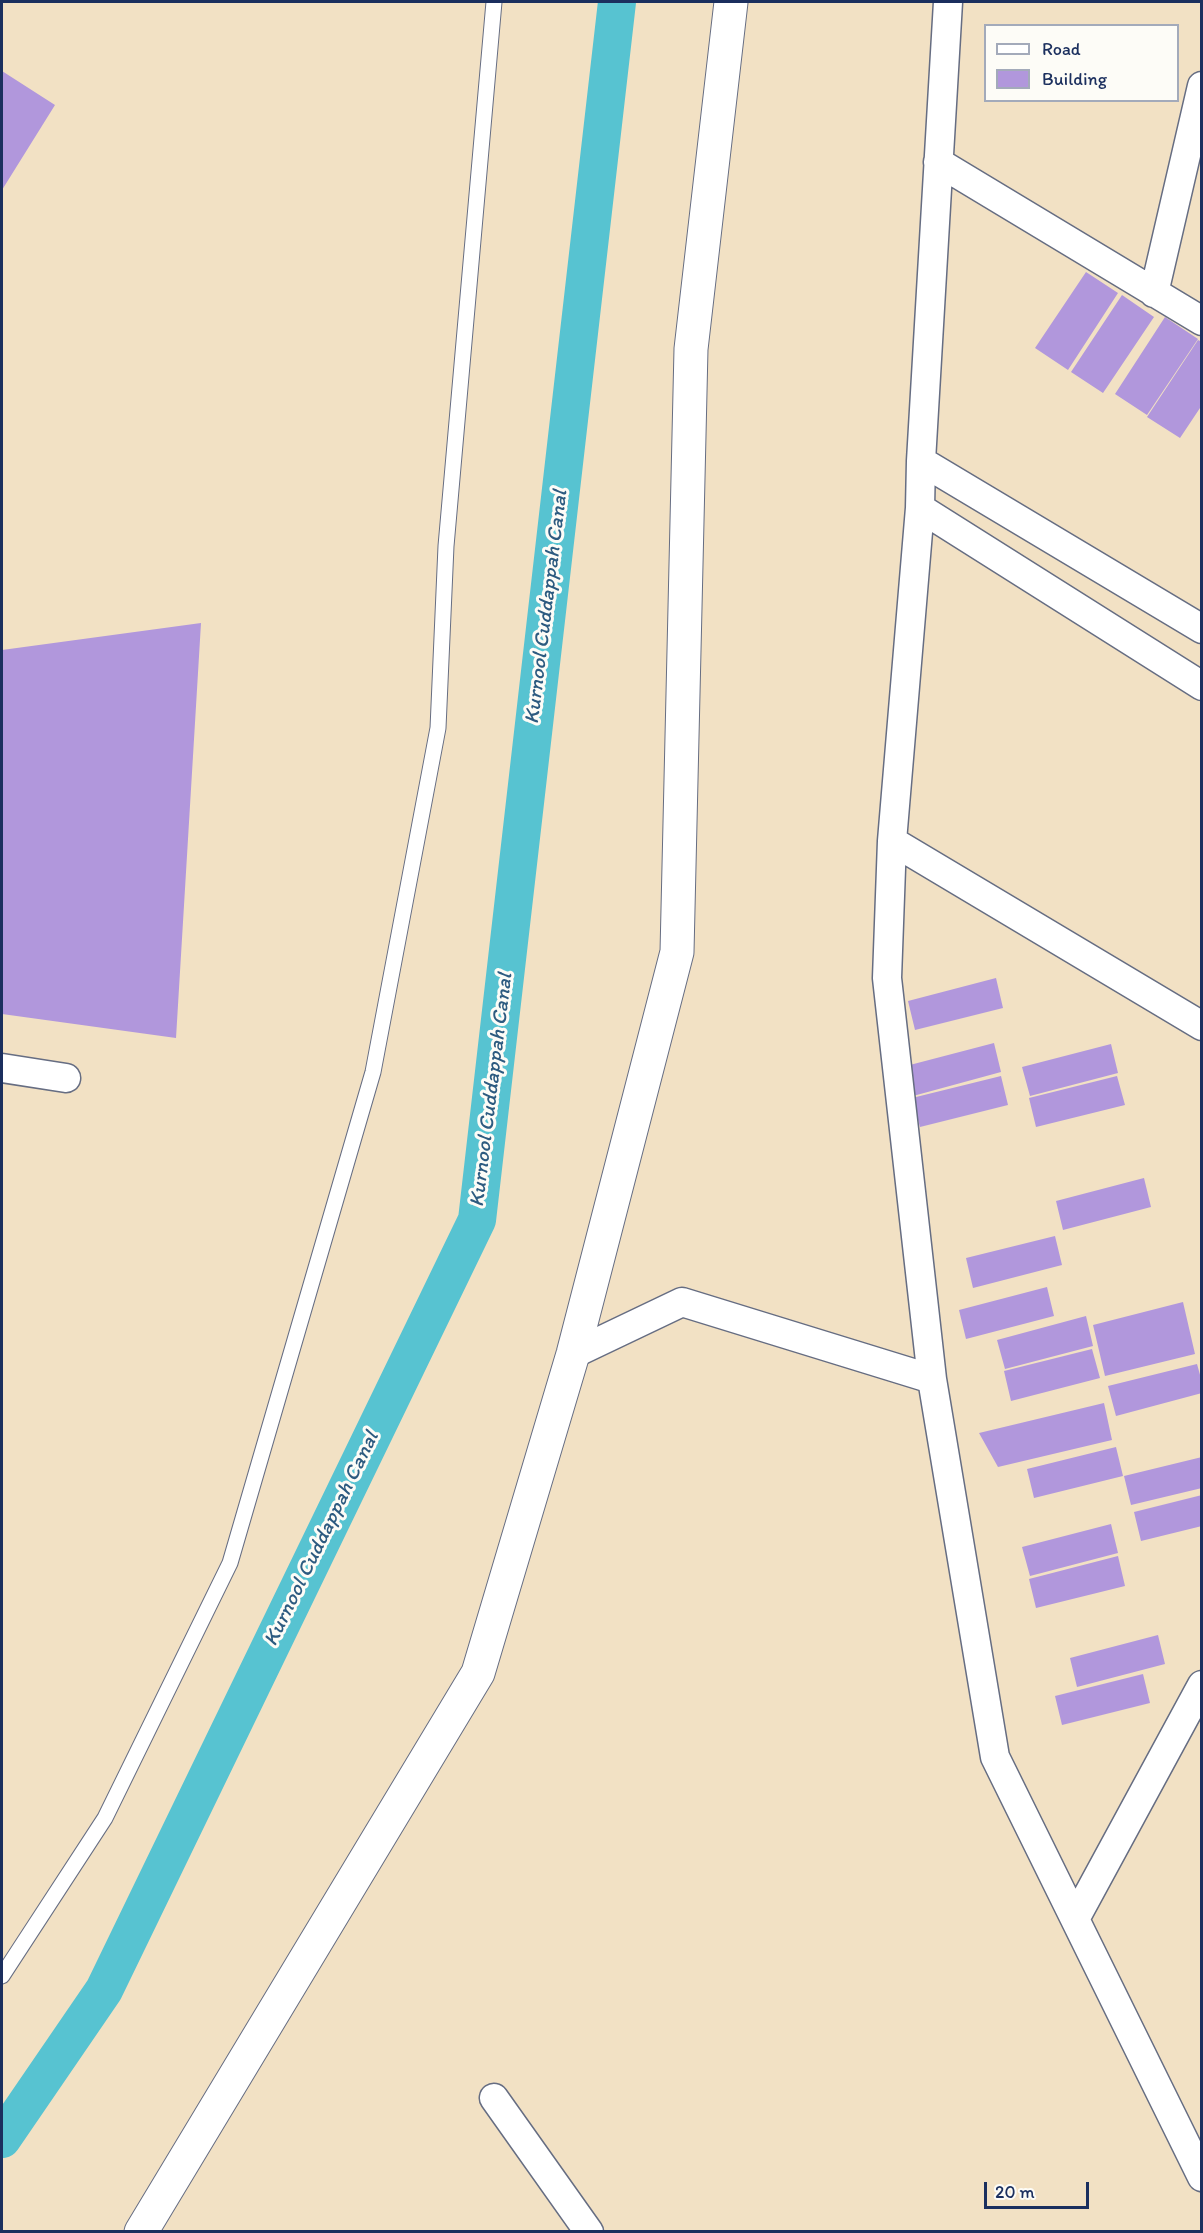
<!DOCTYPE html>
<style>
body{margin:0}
#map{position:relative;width:1203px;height:2233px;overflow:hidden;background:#f2e1c4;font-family:Itim,sans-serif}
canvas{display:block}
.frame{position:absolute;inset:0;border:3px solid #1b2f5e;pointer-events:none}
.legend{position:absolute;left:984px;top:24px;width:195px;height:78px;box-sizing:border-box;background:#fdfcf7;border:2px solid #a3aaba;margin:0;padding:8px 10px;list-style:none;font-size:18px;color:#1b2f5e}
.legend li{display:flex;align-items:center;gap:12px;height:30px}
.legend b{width:30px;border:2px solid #a3aaba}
.scale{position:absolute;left:984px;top:2182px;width:105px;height:27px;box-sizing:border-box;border:3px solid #1b2f5e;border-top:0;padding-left:8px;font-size:18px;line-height:21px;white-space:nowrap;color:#1b2f5e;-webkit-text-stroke:4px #fdfcf7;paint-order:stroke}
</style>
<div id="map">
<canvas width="1203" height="2233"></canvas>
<div class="frame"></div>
<ul class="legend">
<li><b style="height:8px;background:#fff"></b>Road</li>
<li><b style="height:16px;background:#b197dc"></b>Building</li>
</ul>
<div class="scale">20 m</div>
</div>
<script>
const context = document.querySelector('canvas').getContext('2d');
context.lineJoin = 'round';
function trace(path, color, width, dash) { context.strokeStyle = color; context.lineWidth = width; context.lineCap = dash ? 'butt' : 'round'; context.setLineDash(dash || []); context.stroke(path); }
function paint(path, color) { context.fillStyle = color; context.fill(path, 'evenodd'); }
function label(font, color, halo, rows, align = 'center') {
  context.font = font + ' Itim,sans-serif'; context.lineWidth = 6; context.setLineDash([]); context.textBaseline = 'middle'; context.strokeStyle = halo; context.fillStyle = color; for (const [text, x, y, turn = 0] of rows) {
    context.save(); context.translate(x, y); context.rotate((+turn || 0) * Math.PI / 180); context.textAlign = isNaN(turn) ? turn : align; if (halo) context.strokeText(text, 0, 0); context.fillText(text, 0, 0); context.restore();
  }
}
const canal = new Path2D(`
 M 2,2139 L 104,1990 L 477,1220 L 617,2`);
const building = new Path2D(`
 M 2,71 L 55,105 L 2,190 Z
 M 1086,272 L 1118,293 L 1068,370 L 1035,348 Z
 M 1122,295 L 1154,317 L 1103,393 L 1071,372 Z
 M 1165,317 L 1198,339 L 1147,415 L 1115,394 Z
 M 1198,340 L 1202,342 L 1202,405 L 1180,438 L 1147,417 Z
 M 201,623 L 176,1038 L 2,1014 L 2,650 Z
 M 996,978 L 1003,1008 L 915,1030 L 908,1001 Z
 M 994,1043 L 1001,1072 L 913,1096 L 906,1066 Z
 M 1111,1044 L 1118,1073 L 1030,1096 L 1022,1067 Z
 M 1001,1076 L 1008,1105 L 920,1127 L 912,1098 Z
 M 1117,1076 L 1125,1105 L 1036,1127 L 1029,1098 Z
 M 1144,1178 L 1151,1207 L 1063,1230 L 1056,1201 Z
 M 1055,1236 L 1062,1265 L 973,1288 L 966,1258 Z
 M 1047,1287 L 1054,1316 L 966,1339 L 959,1310 Z
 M 1183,1302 L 1195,1354 L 1105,1376 L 1093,1325 Z
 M 1086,1316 L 1093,1346 L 1005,1369 L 997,1340 Z
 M 1092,1349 L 1100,1378 L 1011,1401 L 1004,1371 Z
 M 1197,1364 L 1202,1382 L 1202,1393 L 1116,1416 L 1108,1386 Z
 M 1104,1403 L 1112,1440 L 998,1467 L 979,1433 Z
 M 1116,1447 L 1123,1476 L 1034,1498 L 1027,1469 Z
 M 1202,1457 L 1202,1488 L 1131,1505 L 1124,1476 Z
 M 1202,1495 L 1202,1526 L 1141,1541 L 1134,1512 Z
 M 1111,1524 L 1118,1553 L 1030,1576 L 1022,1547 Z
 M 1118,1556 L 1125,1586 L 1036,1608 L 1029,1579 Z
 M 1158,1635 L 1165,1664 L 1077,1687 L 1070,1658 Z
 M 1143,1674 L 1150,1703 L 1062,1725 L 1055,1696 Z`);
const lane = new Path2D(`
 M 2,1976 L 105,1818 L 230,1563 L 373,1072 L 438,728 L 446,546 L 494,2`);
const street = new Path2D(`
 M 948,2 L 921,461 L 920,508 L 892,841 L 887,978 L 932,1379 L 995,1757 L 1202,2177
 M 938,162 L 1202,321
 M 1154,293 L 1202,86
 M 921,461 L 1202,629
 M 920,508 L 1202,686
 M 892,841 L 1202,1026
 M 2,1068 L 66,1078
 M 573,1354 L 682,1302 L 932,1379
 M 1075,1919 L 1202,1685
 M 494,2098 L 589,2232`);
const secondary = new Path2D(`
 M 141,2232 L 478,1673 L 573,1354 L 677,952 L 691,349 L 731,2`);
const waterNames = [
 ["Kurnool Cuddappah Canal",547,607,-83],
 ["Kurnool Cuddappah Canal",492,1090,-83],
 ["Kurnool Cuddappah Canal",322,1539,-64]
];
trace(canal, '#57c3d1', 38);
paint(building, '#b197dc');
trace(lane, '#666d82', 17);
trace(street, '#666d82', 31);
trace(secondary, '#666d82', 35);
trace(lane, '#fff', 15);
trace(street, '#fff', 28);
trace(secondary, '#fff', 33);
label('italic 21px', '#2d5b80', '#fdfcf7', waterNames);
</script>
